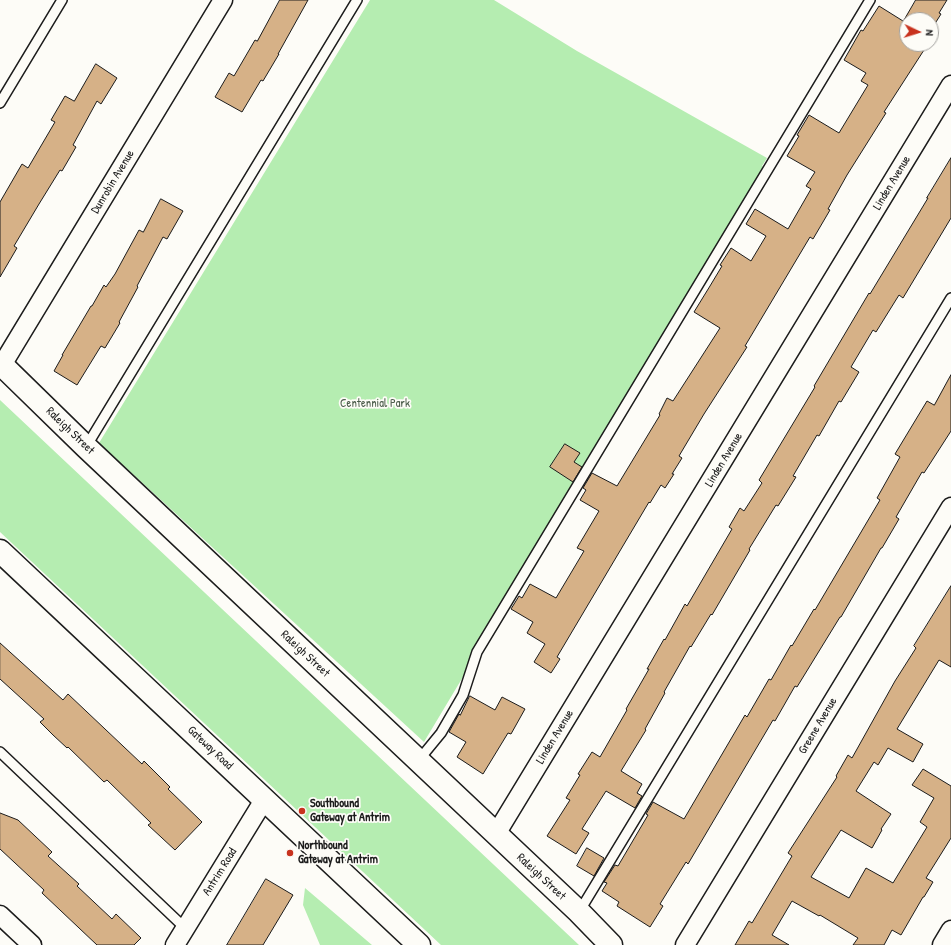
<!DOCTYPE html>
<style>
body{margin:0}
#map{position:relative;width:951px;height:945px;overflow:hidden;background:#fdfcf7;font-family:"Patrick Hand",sans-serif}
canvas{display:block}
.north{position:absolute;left:899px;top:12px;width:40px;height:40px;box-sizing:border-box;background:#fdfcf7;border:1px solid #a3a29f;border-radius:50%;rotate:94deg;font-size:11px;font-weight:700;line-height:16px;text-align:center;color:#1c1c1c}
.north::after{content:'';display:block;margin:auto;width:14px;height:18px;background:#c8321e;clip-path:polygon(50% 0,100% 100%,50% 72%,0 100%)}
</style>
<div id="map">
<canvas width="951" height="945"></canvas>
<div class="north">N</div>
</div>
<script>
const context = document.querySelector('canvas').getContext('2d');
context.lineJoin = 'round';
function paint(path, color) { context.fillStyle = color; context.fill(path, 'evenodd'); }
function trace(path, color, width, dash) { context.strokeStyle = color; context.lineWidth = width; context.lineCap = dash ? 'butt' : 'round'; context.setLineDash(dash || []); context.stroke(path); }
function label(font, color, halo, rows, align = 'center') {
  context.font = font + ' "Patrick Hand",sans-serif'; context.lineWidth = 3.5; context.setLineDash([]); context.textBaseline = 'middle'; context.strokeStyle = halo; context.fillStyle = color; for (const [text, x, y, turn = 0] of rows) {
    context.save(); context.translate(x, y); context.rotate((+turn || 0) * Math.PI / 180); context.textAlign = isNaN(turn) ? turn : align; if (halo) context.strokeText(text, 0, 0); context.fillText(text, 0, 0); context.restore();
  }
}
const green = new Path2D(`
 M 370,0 L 494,0 L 577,51 L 767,158 L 762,166 L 767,169 L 424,742 L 99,443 Z
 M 0,400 L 579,945 L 441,945 L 0,532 Z
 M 305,888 L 372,945 L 320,945 L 303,905 Z`);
const building = new Path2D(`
 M 280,0 L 308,0 L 278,54 L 279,54 L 263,81 L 261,80 L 242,112 L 215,97 L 229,73 L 234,76 L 255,40 L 257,41 Z
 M 916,0 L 947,0 L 939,13 L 941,14 L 931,30 L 931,20 L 907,20 L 907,44 L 922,44 L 920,47 L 924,50 L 884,112 L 886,113 L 847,175 L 828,209 L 830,210 L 813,239 L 810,237 L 745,346 L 747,347 L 704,414 L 679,456 L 682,458 L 672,474 L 674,474 L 665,488 L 661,485 L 650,503 L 649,502 L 557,657 L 560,659 L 551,673 L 534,662 L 545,644 L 527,633 L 533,622 L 511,609 L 519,596 L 522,598 L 530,584 L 556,598 L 584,551 L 577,548 L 599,511 L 580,500 L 586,490 L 583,488 L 592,473 L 617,486 L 660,415 L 659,414 L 667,398 L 673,401 L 720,328 L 694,312 L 710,286 L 722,266 L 720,265 L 731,248 L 751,261 L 766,236 L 746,224 L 755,209 L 788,229 L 811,189 L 806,186 L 815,172 L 787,156 L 799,136 L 797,135 L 809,115 L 839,133 L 868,85 L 861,81 L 866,73 L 844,60 L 861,30 L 863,31 L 879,6 L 903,21 Z
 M 96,64 L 117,78 L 101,104 L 97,101 L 73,145 L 76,147 L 62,171 L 60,170 L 39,204 L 14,246 L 17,248 L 0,277 L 0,202 L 22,164 L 28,168 L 55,122 L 51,120 L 65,96 L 74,101 Z
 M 951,158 L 951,218 L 903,298 L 899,295 L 876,332 L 873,330 L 851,367 L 859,372 L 841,402 L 839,401 L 819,436 L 817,435 L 793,476 L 796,477 L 778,506 L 776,505 L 749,549 L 750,550 L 712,615 L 711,614 L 691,647 L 690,646 L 664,692 L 665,693 L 645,729 L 646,730 L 621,771 L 642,784 L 637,793 L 642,796 L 635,808 L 606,791 L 582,829 L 589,833 L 576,854 L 547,836 L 570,800 L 566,798 L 580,775 L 578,774 L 592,752 L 600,757 L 627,710 L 626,709 L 649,669 L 647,669 L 664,639 L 665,640 L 685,604 L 687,606 L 732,529 L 729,527 L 740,508 L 744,511 L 762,483 L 759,480 L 815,387 L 814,386 L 869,293 L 870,294 L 928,198 L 927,198 Z
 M 161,199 L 183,211 L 167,239 L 163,237 L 137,286 L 138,287 L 119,322 L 120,323 L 105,348 L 101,346 L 77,385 L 54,371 L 63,355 L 62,355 L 91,306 L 92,306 L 104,285 L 106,287 L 115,274 L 139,230 L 143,232 Z
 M 951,375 L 951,431 L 924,473 L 922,472 L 896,517 L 899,519 L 882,548 L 881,548 L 841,617 L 840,617 L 797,687 L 795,686 L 775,721 L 773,720 L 688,864 L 686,862 L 660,904 L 663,906 L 650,927 L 617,906 L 619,902 L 602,891 L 607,883 L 604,882 L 615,865 L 618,866 L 648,815 L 646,814 L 653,802 L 684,819 L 745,715 L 747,717 L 769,679 L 771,680 L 791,645 L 792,646 L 814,609 L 815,610 L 880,500 L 877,498 L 900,457 L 895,454 L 927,401 L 934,405 Z
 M 565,444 L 580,453 L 574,462 L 582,467 L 573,482 L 550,467 Z
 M 951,586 L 951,667 L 939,660 L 897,729 L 923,744 L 913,762 L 888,748 L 878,765 L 874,762 L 856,791 L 891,814 L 881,829 L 882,830 L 872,848 L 841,830 L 811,877 L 849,898 L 866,868 L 893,883 L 927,827 L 920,822 L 934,798 L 912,785 L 923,769 L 951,786 L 951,838 L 926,878 L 933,882 L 924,897 L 923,897 L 901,935 L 892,930 L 884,945 L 853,945 L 858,938 L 820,915 L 819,916 L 792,901 L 772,935 L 789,945 L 735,945 L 749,921 L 752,923 L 792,856 L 788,853 L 837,777 L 836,776 L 848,755 L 852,758 L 895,681 L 916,648 L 914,646 Z
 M 0,643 L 63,700 L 68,694 L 142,764 L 144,761 L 170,787 L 168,789 L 202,822 L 175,850 L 148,825 L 151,823 L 107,780 L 104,782 L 68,747 L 67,748 L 53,735 L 40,722 L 44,719 L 0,679 Z
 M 470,696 L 495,710 L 502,697 L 525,709 L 511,734 L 508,733 L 483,774 L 457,757 L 466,742 L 449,732 L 459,714 L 460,715 Z
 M 0,813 L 18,820 L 52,852 L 48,856 L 79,884 L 77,886 L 112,919 L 116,914 L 141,938 L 134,945 L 97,945 L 42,893 L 44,890 L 0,849 Z
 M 587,848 L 604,858 L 594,876 L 577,866 Z
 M 266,879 L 293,895 L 263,945 L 227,945 Z`);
const service = new Path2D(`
 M 0,103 L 62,0
 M 86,447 L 357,0
 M 0,752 L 185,928
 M 418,761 L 441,733 L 463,695 L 477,652 L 870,0
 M 579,912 L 951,298`);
const minor = new Path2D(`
 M 2,365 L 223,0
 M 496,834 L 951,85
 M 0,915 L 32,945
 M 175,945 L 264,800
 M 685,945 L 951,507
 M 942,945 L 951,930`);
const tertiary = new Path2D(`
 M 0,363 L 86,447 L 579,912 L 611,945`);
const secondary = new Path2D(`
 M 0,551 L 419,945`);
const markers = [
 [302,811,4,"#c8321e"],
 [290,853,4,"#c8321e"]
];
const streetNames = [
 ["Dunrobin Avenue",113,182,-59],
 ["Linden Avenue",892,183,-59],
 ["Raleigh Street",70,431,44],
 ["Linden Avenue",724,460,-59],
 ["Raleigh Street",305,654,43],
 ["Greene Avenue",818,726,-59],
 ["Linden Avenue",555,737,-59],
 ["Gateway Road",210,748,43],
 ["Antrim Road",220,872,-58],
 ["Raleigh Street",541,877,43]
];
const parkNames = [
 ["Centennial Park",375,404]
];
const poiNames = [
 ["Southbound",310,804],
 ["Gateway at Antrim",310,818],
 ["Northbound",298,846],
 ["Gateway at Antrim",298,860]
];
paint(green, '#b5edb1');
paint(building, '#d6b187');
trace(building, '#1c1c1c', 1);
trace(service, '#1c1c1c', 12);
trace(minor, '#1c1c1c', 21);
trace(tertiary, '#1c1c1c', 25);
trace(secondary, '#1c1c1c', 25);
trace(service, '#fdfcf7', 9);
trace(minor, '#fdfcf7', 18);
trace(tertiary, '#fdfcf7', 22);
trace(secondary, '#fdfcf7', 22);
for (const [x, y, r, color] of markers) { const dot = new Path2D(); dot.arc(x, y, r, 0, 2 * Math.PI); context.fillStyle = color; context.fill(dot); trace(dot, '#fdfcf7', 1.5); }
label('12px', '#1c1c1c', '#fdfcf7', streetNames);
label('12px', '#4a5b49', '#fdfcf7', parkNames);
label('bold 12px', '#1c1c1c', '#fdfcf7', poiNames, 'left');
</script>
